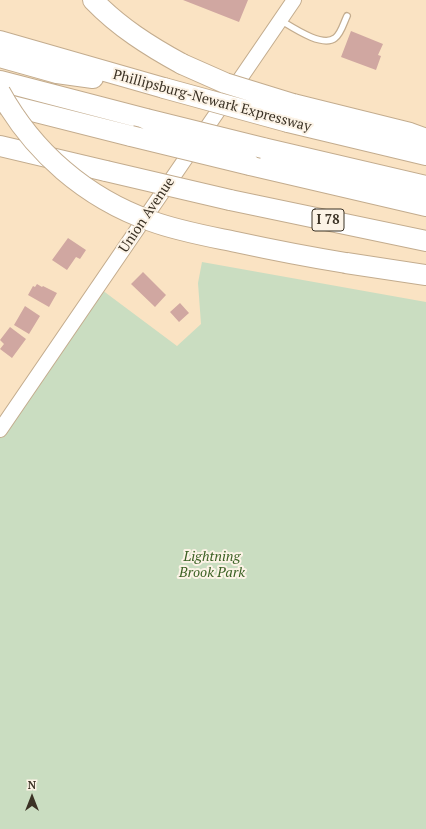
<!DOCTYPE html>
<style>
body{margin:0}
#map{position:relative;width:426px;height:829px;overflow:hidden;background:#fae3c3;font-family:"PT Serif",serif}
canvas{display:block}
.north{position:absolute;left:12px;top:777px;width:40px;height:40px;-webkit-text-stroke:3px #fcf3e6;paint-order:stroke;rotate:0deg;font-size:11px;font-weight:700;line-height:16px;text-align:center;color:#3b3225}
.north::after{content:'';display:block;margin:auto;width:14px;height:18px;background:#3b3225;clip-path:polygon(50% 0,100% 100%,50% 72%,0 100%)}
</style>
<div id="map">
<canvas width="426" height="829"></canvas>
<div class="north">N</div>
</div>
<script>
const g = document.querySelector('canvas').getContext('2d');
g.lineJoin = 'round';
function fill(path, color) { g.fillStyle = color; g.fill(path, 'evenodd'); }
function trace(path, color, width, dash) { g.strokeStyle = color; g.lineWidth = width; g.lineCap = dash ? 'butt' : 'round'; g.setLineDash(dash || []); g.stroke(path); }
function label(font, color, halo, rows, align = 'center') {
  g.font = font + ' "PT Serif",serif'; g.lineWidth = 4; g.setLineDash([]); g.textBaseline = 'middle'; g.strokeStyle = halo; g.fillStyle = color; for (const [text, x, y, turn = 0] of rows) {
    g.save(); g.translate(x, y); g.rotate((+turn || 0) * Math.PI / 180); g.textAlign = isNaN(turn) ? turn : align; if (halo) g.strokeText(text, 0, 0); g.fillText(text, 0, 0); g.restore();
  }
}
fill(new Path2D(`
 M202 262 426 302V829H0V431L98 287 177 346 201 324 198 283Z`), '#caddc1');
fill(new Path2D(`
 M183 0H248L239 22Z
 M351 31 383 44 378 55 381 56 376 70 341 57Z
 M68 238 86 250 80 259 76 257 67 270 52 260Z
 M143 272 166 295 155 307 131 284Z
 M37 284 42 287 43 286 57 293 49 307 28 295 33 286 35 287Z
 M180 303 189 313 179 322 170 312Z
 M25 306 40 316 29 334 14 325Z
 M10 327 26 339 12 358 0 349 4 344 0 340Z`), '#d0a7a1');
const service = new Path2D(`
 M280 20C292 27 322 48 335 38 341 34 344 22 347 16`);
const tertiary = new Path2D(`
 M0 430 294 0`);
const motorway = new Path2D(`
 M93 0C119 27 149 46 182 64
 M0 41 164 88
 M0 57 57 73 93 78
 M0 81 146 119
 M0 103 131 136
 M293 104 410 133 426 139
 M288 122 426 155
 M0 146 106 171
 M263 148 426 186
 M250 165 426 206
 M230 200 426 241
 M346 263 426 275`);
trace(service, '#c3ac8e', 8);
trace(tertiary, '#c3ac8e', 16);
trace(motorway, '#c3ac8e', 22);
trace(service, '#fff', 5.5);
trace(tertiary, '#fff', 14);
trace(motorway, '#fff', 20);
const motorwayBridge = new Path2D(`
 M182 64 225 83 293 104
 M164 88 288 122
 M0 92C33 152 86 198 151 221 178 231 207 236 236 242 273 250 309 257 346 263
 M146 119 263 148
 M131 136 250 165
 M106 171 230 200`);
trace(motorwayBridge, '#c3ac8e', 22, []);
trace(motorwayBridge, '#fff', 20);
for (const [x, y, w] of [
 [328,220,32]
]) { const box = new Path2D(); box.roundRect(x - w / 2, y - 11, w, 22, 3); g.fillStyle = '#fcf3e6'; g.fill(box); trace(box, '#3b3225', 1); }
label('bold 13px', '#3b3225', null, [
 ["I 78",328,220]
]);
label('14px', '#3b3225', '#fcf3e6', [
 ["Phillipsburg-Newark Expressway",212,101,15],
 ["Union Avenue",147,215,-56]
]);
label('italic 14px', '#3a6023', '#fcf3e6', [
 ["Lightning",212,557],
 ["Brook Park",212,573]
]);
</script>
